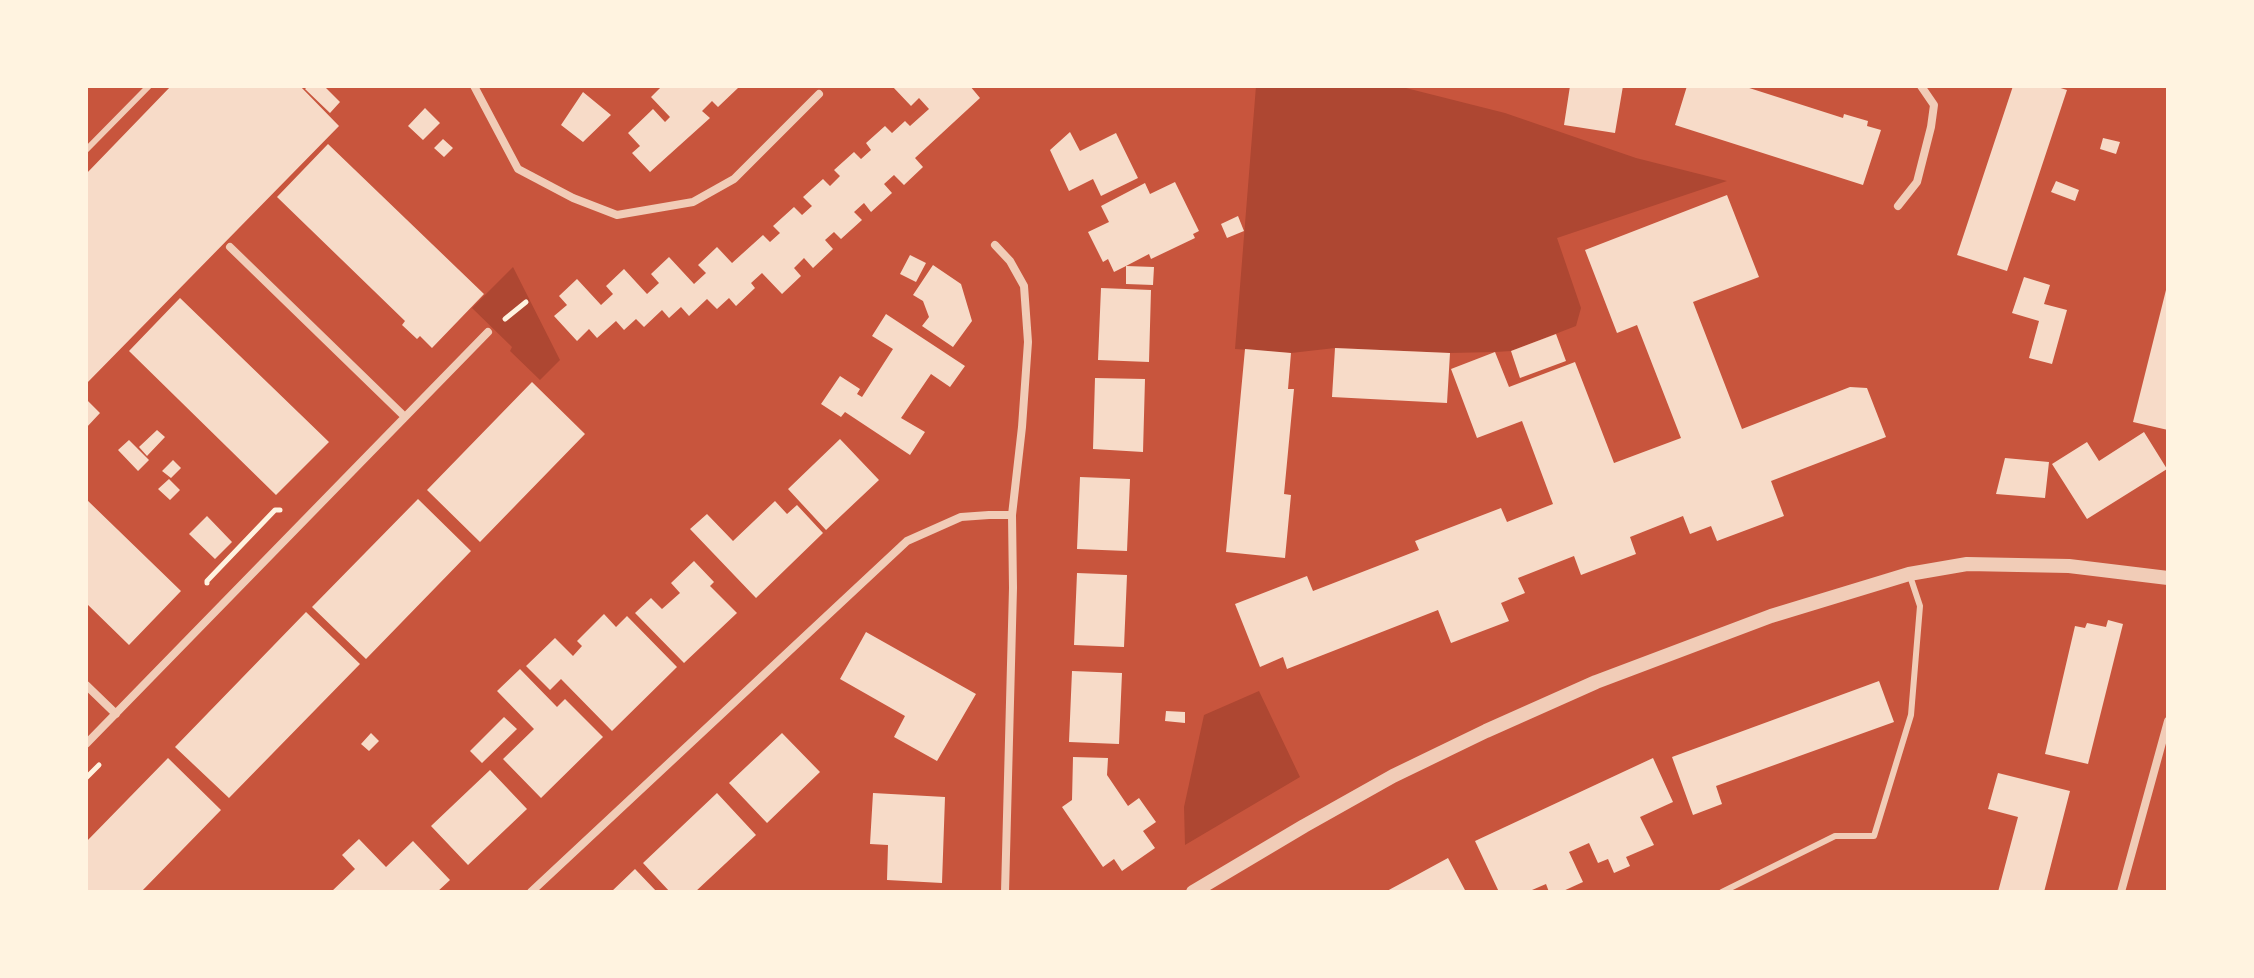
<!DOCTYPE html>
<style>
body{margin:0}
#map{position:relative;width:2254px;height:978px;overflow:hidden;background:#c8553d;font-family:"PT Sans Narrow",sans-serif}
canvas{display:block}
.frame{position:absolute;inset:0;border:88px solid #fff3e0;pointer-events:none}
</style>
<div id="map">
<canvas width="2254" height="978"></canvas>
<div class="frame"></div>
</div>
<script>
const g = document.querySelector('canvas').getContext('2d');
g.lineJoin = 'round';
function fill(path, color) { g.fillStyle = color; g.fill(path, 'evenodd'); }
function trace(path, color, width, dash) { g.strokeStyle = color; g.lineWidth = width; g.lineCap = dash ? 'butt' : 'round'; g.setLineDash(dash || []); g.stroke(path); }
fill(new Path2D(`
 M1256 86H1398L1505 113 1636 158 1727 181 1557 238 1581 308 1576 326 1511 351 1495 352 1450 353 1335 348 1291 353 1235 349Z
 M513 267 560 360 540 380 510 351 512 347 472 308Z
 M1259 691 1300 777 1185 845 1184 807 1204 715Z`), '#ae4732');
fill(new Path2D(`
 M171 86H300L339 126 86 384V174Z
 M308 86H324L340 102 330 113 305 89Z
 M662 86H736L738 88 718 107 712 101 702 111 710 118 650 172 632 153 640 146 628 133 653 109 665 122 670 117 651 97Z
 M894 86H970L980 98 915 158 923 167 904 185 894 175 884 184 892 193 871 212 864 203 854 212 862 220 841 239 834 232 825 240 833 249 813 268 804 258 794 268 801 276 782 294 762 273 751 283 755 288 736 306 729 298 717 309 707 299 689 316 681 307 669 318 662 310 644 327 636 319 624 330 616 321 597 338 589 329 577 341 554 316 567 305 559 296 577 279 601 305 613 294 606 286 624 269 647 294 659 283 651 274 669 257 694 284 706 273 698 265 717 247 732 263 763 235 770 242 780 233 773 226 794 207 802 215 812 206 803 197 823 179 830 186 840 176 834 170 854 152 861 159 871 150 866 143 885 126 892 133 905 121 910 126 929 109 919 98 911 106 893 87Z
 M1570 86H1623L1615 133 1564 125Z
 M1687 86H1743L1843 118 1844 114 1868 121 1867 126 1881 130 1863 185 1675 125Z
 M2013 86H2054L2067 90 2007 271 1957 255Z
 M583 92 611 115 583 142 561 125Z
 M425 108 440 123 423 140 408 126Z
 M1070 132 1080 151 1116 133 1138 178 1101 196 1093 179 1069 191 1050 150Z
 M2103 138 2120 142 2116 154 2100 149Z
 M443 139 453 148 444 157 434 148Z
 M328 144 484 294 432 348 420 336 417 339 402 325 405 321 277 197Z
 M2056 181 2079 190 2075 201 2051 192Z
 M1175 182 1199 231 1193 234 1195 238 1151 259 1149 254 1126 266 1154 267 1153 285 1126 284V266L1114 272 1108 259 1103 262 1088 232 1109 222 1101 206 1145 183 1150 194Z
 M1727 195 1759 277 1693 302 1742 429 1850 387 1867 388 1886 437 1771 481 1784 516 1717 541 1711 526 1690 534 1683 516 1630 537 1636 554 1581 575 1574 556 1518 578 1525 593 1501 603 1509 621 1451 643 1438 610 1287 669 1283 657 1260 667 1235 604 1307 576 1313 591 1419 550 1415 541 1501 508 1507 522 1553 504 1522 421 1477 438 1451 369 1495 352 1509 387 1575 362 1614 463 1681 438 1637 325 1617 333 1585 250Z
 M1238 216 1244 231 1227 238 1221 224Z
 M910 255 926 263 916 282 900 274Z
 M933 265 961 284 972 321 953 347 922 326 929 317 923 301 913 295Z
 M2024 277 2050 285 2044 304 2067 310 2052 364 2029 358 2039 321 2012 313Z
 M2167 286H2168V430L2133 422Z
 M1101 288 1151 290 1149 362 1098 360Z
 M180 298 329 442 276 495 129 351Z
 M886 314 965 366 950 387 931 374 901 418 925 432 910 455 845 412 841 417 821 404 840 376 860 389 857 394 862 397 893 349 872 336Z
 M1556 334 1566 361 1520 378 1511 351Z
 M1335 348 1450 353 1447 403 1332 397Z
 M1245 349 1291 353 1288 389H1294L1284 494 1291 495 1285 558 1226 552Z
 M1095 378 1145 379 1143 452 1093 449Z
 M532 382 585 434 480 542 427 490Z
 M86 399 100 413 86 428Z
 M157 430 165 437 147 456 139 447Z
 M2144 432 2167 469 2087 519 2052 464 2087 442 2099 461Z
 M840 439 879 480 826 530 788 489Z
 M129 440 149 460 138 471 118 450Z
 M2005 458 2049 462 2045 498 1996 494Z
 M173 460 181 468 171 478 162 471Z
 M1080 477 1130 479 1127 551 1077 549Z
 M169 479 180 490 170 500 158 489Z
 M86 499 181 591 129 645 86 603Z
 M418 499 471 551 366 659 312 607Z
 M775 501 787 514 797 505 823 533 756 598 690 529 707 514 733 541Z
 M207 516 232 542 215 559 189 534Z
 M694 561 714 582 710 586 737 613 684 663 635 613 651 598 662 609 680 593 671 583Z
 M1077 573 1127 575 1124 647 1074 645Z
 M306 612 360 664 229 798 175 747Z
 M604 614 616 627 627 616 677 667 612 731 561 679 550 690 526 666 555 638 573 656 582 646 577 641Z
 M2108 620 2123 624 2088 764 2045 754 2075 626 2085 628 2087 623 2106 627Z
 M866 632 976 694 937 761 894 737 905 716 840 679Z
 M520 669 557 707 565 699 603 737 541 798 503 759 534 729 497 691Z
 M1072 671 1122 673 1119 744 1069 742Z
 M1879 681 1894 722 1716 786 1722 804 1693 815 1672 757Z
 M1166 711 1185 712V723L1165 721Z
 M504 717 517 729 482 763 470 751Z
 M371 733 379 741 369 751 361 744Z
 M782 733 820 772 767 823 729 783Z
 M1073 757 1108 758 1107 775 1128 806 1139 798 1156 822 1143 831 1155 848 1122 871 1114 859 1103 867 1062 807 1072 800Z
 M168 758 221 810 141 892H86V842Z
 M1653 758 1673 802 1640 817 1654 845 1626 857 1630 866 1614 873 1608 859 1598 863 1589 843 1569 852 1583 882 1561 892H1549L1546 884 1532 890 1533 892H1499L1475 841Z
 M490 770 527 809 468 865 431 826Z
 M1998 773 2070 791 2044 892H1998L2018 817 1988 809Z
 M717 793 756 835 695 892H670L643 863Z
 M873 793 945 797 942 883 887 880 888 845 870 844Z
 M359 839 386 867 413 841 450 880 437 892H331L355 869 342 855Z
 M1448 858 1466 892H1385L1413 877Z
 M635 869 657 892H611Z`), '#f7dbc8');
trace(new Path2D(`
 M505 319 526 302
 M207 583V581L275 510H280
 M86 778 99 765`), '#fff3e0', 5);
trace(new Path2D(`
 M86 150 149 86
 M1722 892 1835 836H1874L1911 715 1920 606 1910 576`), '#f1ccb7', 6);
trace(new Path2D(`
 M474 86 518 169 573 198 617 215 693 202 734 179 819 94
 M1898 206 1917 182 1931 127 1934 105 1921 86
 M995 245 1010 261 1024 286 1028 342 1022 427 1012 515 1013 588 1005 892
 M230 247 405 417
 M86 685 116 714
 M86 744 488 332
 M531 892 907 541 961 517 989 515H1012
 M2121 892 2168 721`), '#f1ccb7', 8);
trace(new Path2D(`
 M1193 892 1304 826 1393 776 1486 731 1596 682 1771 616 1909 574 1967 564 2069 566 2168 578`), '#f1ccb7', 14);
</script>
